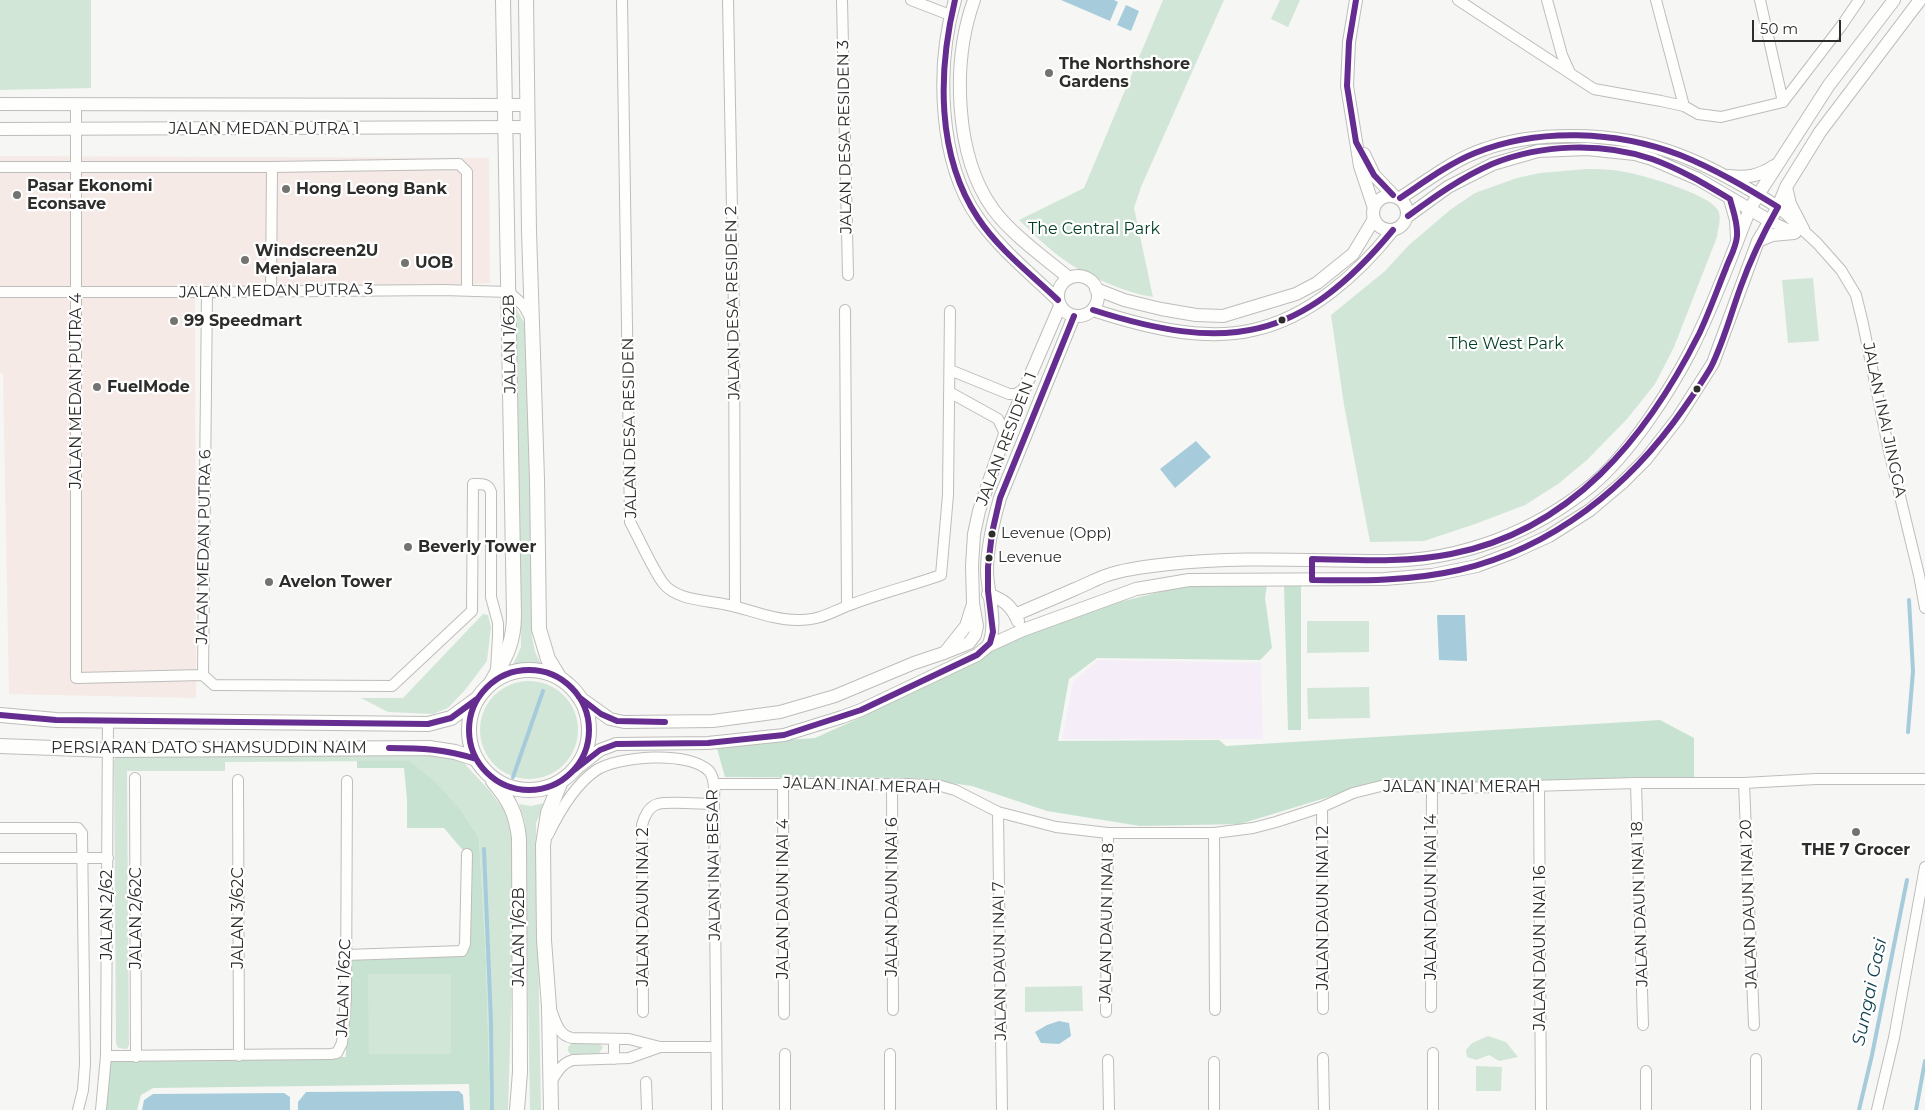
<!DOCTYPE html>
<style>
body{margin:0}
#map{position:relative;width:1925px;height:1110px;overflow:hidden;background:#f6f6f4;font-family:Montserrat,sans-serif}
canvas{display:block}
.scale{position:absolute;left:1752px;top:20px;width:89px;height:22px;box-sizing:border-box;border:2px solid #2d2d2b;border-top:0;padding-left:6px;font-size:15px;line-height:18px;white-space:nowrap;color:#2d2d2b;-webkit-text-stroke:4px #fff;paint-order:stroke}
</style>
<div id="map">
<canvas width="1925" height="1110"></canvas>
<div class="scale">50 m</div>
</div>
<script>
const g = document.querySelector('canvas').getContext('2d');
g.lineJoin = 'round';
function fill(path, color) { g.fillStyle = color; g.fill(path, 'evenodd'); }
function trace(path, color, width, dash) { g.strokeStyle = color; g.lineWidth = width; g.lineCap = dash ? 'butt' : 'round'; g.setLineDash(dash || []); g.stroke(path); }
function label(font, color, halo, rows, align = 'center') {
  g.font = font + ' Montserrat,sans-serif'; g.lineWidth = 4.5; g.setLineDash([]); g.textBaseline = 'middle'; g.strokeStyle = halo; g.fillStyle = color; for (const [text, x, y, turn = 0] of rows) {
    g.save(); g.translate(x, y); g.rotate((+turn || 0) * Math.PI / 180); g.textAlign = isNaN(turn) ? turn : align; if (halo) g.strokeText(text, 0, 0); g.fillText(text, 0, 0); g.restore();
  }
}
fill(new Path2D(`
 M0 156 489 158 490 283 195 300 196 698 9 694 3 373H0Z`), '#f5eae6');
fill(new Path2D(`
 M1098 660 1261 663 1263 739H1062L1073 682Z`), '#f5eef8');
fill(new Path2D(`
 M0 0H91V88L0 90Z
 M1163 0H1224L1141 187 1134 208 1153 297C1127 293 1083 275 1063 259 1047 248 1033 233 1019 220L1084 188Z
 M1280 0H1300L1288 27 1271 19Z
 M1586 169C1599 169 1612 169 1625 172 1643 175 1709 194 1718 210 1722 218 1718 228 1717 237L1674 347 1655 384 1627 419 1587 460 1558 484 1525 505 1478 523 1424 541 1370 542 1344 405 1331 315 1385 271 1409 245 1450 210 1475 193 1517 178 1540 173Z
 M1813 278 1819 341 1788 343 1782 280Z
 M516 309 526 325 528 349 532 637 535 652 541 664 513 665 521 647Z
 M483 614 488 615 491 627 487 661 465 690 448 708 433 714 388 712 361 698H403Z
 M1307 621H1369V652L1307 653Z
 M480 730a49 49 0 1 1 98 0a49 49 0 1 1-98 0Z
 M1369 687 1370 718 1308 719 1307 688Z
 M439 752 462 761 489 790 508 815 513 836 514 914 508 1110H490L486 960 479 838 462 811 410 761 225 762V771H127L129 1045 127 1049 118 1048 116 1043 114 761 116 755Z
 M545 803 536 823 541 1110H530L525 822 519 804 531 806Z
 M368 974H451V1054H368Z
 M1082 986 1083 1011 1025 1012V987Z
 M1488 1036 1506 1042 1518 1057 1499 1061 1489 1055 1476 1060 1467 1057 1466 1050 1472 1043Z
 M573 1042 598 1043 603 1047 598 1055 570 1054 568 1051V1047Z
 M1476 1066 1502 1067 1501 1091H1476Z`), '#d2e6d8');
fill(new Path2D(`
 M1301 584V730H1288L1284 586 1267 585 1265 598 1272 648 1260 660 1097 658 1069 679 1058 741 1219 740 1226 746 1660 720 1694 738V777L1441 784 1391 778 1240 824 1140 826 1047 811 972 786 915 778 725 777 716 745 815 738 866 715 1024 635 1120 602 1183 586Z
 M357 761H410L435 782 462 811 479 838 486 960 490 1110H470L469 1084 153 1088 141 1095 137 1110H103L109 1058 346 1057V955L467 953 466 854 444 828H407V800L404 768H357ZM368 974H451V1054H369Z`), '#c8e2d1');
fill(new Path2D(`
 M1061 0H1114L1118 2 1110 21Z
 M1126 5 1139 11 1131 31 1117 25Z
 M1196 441 1211 457 1175 488 1160 469Z
 M1437 615H1465L1467 661 1439 660Z
 M1059 1021 1069 1023 1071 1036 1059 1044 1041 1043 1035 1032 1047 1025Z
 M453 1091H459L463 1095 464 1110H298V1102L306 1092Z
 M284 1093 290 1097V1110H142L144 1100 153 1094Z`), '#a6ccdb');
trace(new Path2D(`
 M1908 732 1913 671 1909 600
 M513 777 543 691
 M484 849 491 1022 492 1110
 M1859 1110 1872 1055 1907 880
 M1916 1110 1925 1061`), '#a6ccdb', 4);
const minor = new Path2D(`
 M622 0 630 522C640 540 652 568 663 583 676 600 704 600 723 604 747 608 771 620 797 620 819 620 828 614 847 606 877 594 910 586 941 575L948 495 950 311
 M728 0 734 313 735 606
 M842 0 848 275
 M911 0 950 15
 M1458 0 1594 89 1661 101 1684 106 1698 114 1721 117 1783 102 1842 25 1859 0
 M1547 0 1562 55 1570 73
 M1656 0 1684 106
 M1760 0 1783 102
 M76 104V678L203 675
 M0 167H272L459 164 467 172V290
 M1778 207 1817 243 1841 270 1856 295 1863 324 1889 451 1919 575 1925 608
 M1770 221 1796 233
 M271 290 272 167
 M0 292H207L443 290 509 292 523 305 530 317
 M845 310 847 606
 M950 370 1009 394H1016L1025 388
 M951 393 998 419 1005 434
 M203 675 214 685 392 686 472 611 473 484C482 484 488 483 491 492V597L498 623V636L496 670
 M203 675 207 292
 M135 778 136 1057
 M238 780 239 1056
 M783 783 784 1014
 M1636 783 1643 1025
 M1744 783 1754 1025
 M714 784H909L941 786 955 790 998 812 1056 827 1108 833H1214L1253 828 1276 822 1322 807 1353 793 1385 785 1459 788 1636 783H1744L1816 779H1925
 M892 785 893 1010
 M1539 786 1541 1110
 M1322 807 1323 1009
 M998 812 1002 1110
 M0 828H78L82 833 85 1064 83 1090 78 1110
 M1214 833 1215 1010
 M548 835C559 812 574 786 595 771 617 756 689 750 709 771 716 779 714 794 714 804L717 1110
 M0 858H108
 M346 955 462 951 465 944 467 854
 M1431 1007 1432 787
 M551 1010C556 1022 558 1035 572 1038L629 1039 660 1047 629 1058 573 1060C562 1063 557 1072 551 1082
 M643 1012 642 825C644 817 649 806 658 804 668 801 702 804 714 804
 M1106 1012 1108 833
 M614 1039V1059
 M660 1047H716
 M1433 1053V1110
 M785 1054V1110
 M890 1054V1110
 M106 1056 331 1054 337 1053 342 1043 346 999 347 781
 M1323 1058 1324 1110
 M1108 1060 1109 1110
 M1214 1062V1110
 M1646 1071V1110
 M646 1082 647 1110
 M101 1110 106 1056 108 720
 M1756 1110V1059
 M1877 1110 1894 1038 1925 867`);
const tertiary = new Path2D(`
 M955 0C936 65 938 161 978 218 1000 249 1031 274 1058 300
 M974 0C952 61 954 155 993 209 1011 234 1045 258 1069 278
 M1356 0 1349 42 1347 86 1360 166 1374 208
 M0 104 527 105
 M0 129 527 127
 M1364 154 1374 175 1393 195
 M1729 176C1747 178 1759 176 1774 166
 M1786 187 1790 204 1803 229
 M1373 213a17 17 0 1 1 34 0a17 17 0 1 1-34 0Z
 M1400 198C1427 181 1454 159 1485 149 1513 139 1541 136 1570 136 1653 135 1710 164 1778 207
 M1730 199 1736 220 1737 238
 M1408 216 1448 187 1493 164 1538 151 1587 149 1635 154 1652 159 1698 179 1770 221
 M1758 241 1772 235 1794 233
 M1058 296a20 20 0 1 1 40 0a20 20 0 1 1-40 0Z
 M1096 289 1124 300 1161 309 1196 315 1223 316 1296 294 1317 283 1353 254 1374 219
 M1093 310C1142 326 1202 342 1253 330 1309 318 1359 273 1393 230
 M988 594C1004 600 1011 605 1018 621
 M1015 615C1035 606 1055 598 1075 589 1088 584 1101 576 1114 573 1132 568 1150 566 1169 564 1241 556 1314 561 1387 561 1462 560 1535 532 1592 485 1629 454 1669 393 1691 350 1714 305 1731 256 1750 209L1758 195 1829 85 1894 0
 M975 635 977 626 973 603 972 566 974 534 979 511 1005 434 1060 306
 M988 646C998 625 988 595 987 572 987 547 993 522 1000 498L1074 316
 M946 651 966 626 972 607
 M579 697 610 719 624 722 713 721 780 712 835 696 914 663 944 653 969 643 975 635
 M573 771 600 750 616 744 708 743 784 735 842 717 861 710 977 655 988 646 1023 630 1136 589 1189 580 1385 579 1432 575 1477 566 1514 552 1549 536 1590 510 1622 483 1646 459 1678 418 1713 363 1758 241 1778 207 1786 187 1820 132 1920 0`);
const secondary = new Path2D(`
 M526 0 529 231 537 479 539 629 548 659 559 677
 M469 730a60 60 0 1 1 120 0a60 60 0 1 1-120 0Z
 M491 683C505 658 514 644 514 615L503 0
 M0 715 56 720 428 724 451 718 477 699
 M0 746 108 750 429 748 455 752 476 759
 M493 781C509 800 516 812 519 838L520 1072 517 1110
 M551 1110 549 1007 544 940 543 845 548 813 561 781`);
trace(minor, '#bebdbc', 12);
trace(tertiary, '#bebdbc', 14);
trace(secondary, '#bebdbc', 16);
trace(minor, '#fefefd', 10);
trace(tertiary, '#fefefd', 12);
trace(secondary, '#fefefd', 14);
trace(new Path2D(`
 M955 0C938 71 936 155 978 218 999 250 1031 274 1058 300
 M1356 0 1349 42 1347 86 1356 142 1374 175 1393 195
 M1400 198C1424 182 1448 164 1475 153 1539 127 1617 131 1680 155 1715 169 1747 188 1778 207 1764 232 1751 258 1741 286 1731 313 1724 341 1711 367 1703 381 1693 395 1684 408 1629 487 1553 548 1459 570 1411 581 1361 581 1312 580V559C1358 560 1406 563 1451 554 1571 531 1647 437 1699 334 1709 313 1717 290 1726 268 1730 257 1736 248 1737 236 1738 223 1733 211 1730 199 1705 184 1680 169 1652 159 1602 142 1541 144 1492 164 1462 177 1434 197 1408 216
 M1093 310C1228 353 1300 342 1393 230
 M469 730a60 60 0 1 1 120 0a60 60 0 1 1-120 0Z
 M579 697 601 714 617 721 665 722
 M0 715 56 720 428 724 451 718 477 699
 M389 748C421 748 445 749 476 759
 M573 771 600 750 616 744 708 743 784 735 861 710 977 655 990 643 993 632 988 591V567L992 533 1000 498 1074 316`), '#662d91', 6);
for (const [x, y, r, color] of [
 [1049,73,5,"#737371"],
 [286,189,5,"#737371"],
 [17,195,5,"#737371"],
 [245,260,5,"#737371"],
 [405,263,5,"#737371"],
 [1282,320,4.5,"#2d2d2b"],
 [174,321,5,"#737371"],
 [97,387,5,"#737371"],
 [1697,389,4.5,"#2d2d2b"],
 [992,534,4.5,"#2d2d2b"],
 [408,547,5,"#737371"],
 [989,558,4.5,"#2d2d2b"],
 [269,582,5,"#737371"],
 [1856,832,5,"#737371"]
]) { const dot = new Path2D(); dot.arc(x, y, r, 0, 2 * Math.PI); g.fillStyle = color; g.fill(dot); trace(dot, '#fff', 2); }
label('15px', '#2d2d2b', '#fff', [
 ["Levenue (Opp)",1001,534],
 ["Levenue",998,558]
], 'left');
label('bold 16px', '#2d2d2b', '#fff', [
 ["The Northshore",1059,64],
 ["Gardens",1059,82],
 ["Pasar Ekonomi",27,186],
 ["Econsave",27,204],
 ["Hong Leong Bank",296,189],
 ["Windscreen2U",255,251],
 ["Menjalara",255,269],
 ["UOB",415,263],
 ["99 Speedmart",184,321],
 ["FuelMode",107,387],
 ["Beverly Tower",418,547],
 ["Avelon Tower",279,582],
 ["THE 7 Grocer",1856,850,"center"]
], 'left');
label('16px', '#2d2d2b', '#fff', [
 ["JALAN MEDAN PUTRA 1",264,129],
 ["JALAN DESA RESIDEN 3",845,137,-91],
 ["JALAN MEDAN PUTRA 3",276,291,-1],
 ["JALAN DESA RESIDEN 2",733,303,-91],
 ["JALAN 1/62B",510,344,-91],
 ["JALAN MEDAN PUTRA 4",76,391,-90],
 ["JALAN INAI JINGGA",1884,420,78],
 ["JALAN DESA RESIDEN",630,428,-91],
 ["JALAN RESIDEN 1",1007,439,-69],
 ["JALAN MEDAN PUTRA 6",204,547,-89],
 ["PERSIARAN DATO SHAMSUDDIN NAIM",209,748],
 ["JALAN INAI MERAH",862,786,2],
 ["JALAN INAI MERAH",1462,787],
 ["JALAN INAI BESAR",714,865,-91],
 ["JALAN DAUN INAI 6",892,897,-90],
 ["JALAN DAUN INAI 14",1431,897,-90],
 ["JALAN DAUN INAI 4",783,899,-90],
 ["JALAN DAUN INAI 18",1640,904,-92],
 ["JALAN DAUN INAI 20",1749,904,-92],
 ["JALAN DAUN INAI 2",643,907,-90],
 ["JALAN DAUN INAI 12",1323,908,-90],
 ["JALAN 2/62",107,915,-90],
 ["JALAN 2/62C",136,918,-90],
 ["JALAN 3/62C",238,918,-90],
 ["JALAN DAUN INAI 8",1107,923,-89],
 ["JALAN 1/62B",519,937,-90],
 ["JALAN DAUN INAI 16",1540,948,-90],
 ["JALAN DAUN INAI 7",1000,961,-91],
 ["JALAN 1/62C",344,988,-88]
]);
label('16px', '#003e23', '#fff', [
 ["The Central Park",1094,229],
 ["The West Park",1506,344]
]);
label('italic 18px', '#0f3f4f', '#fff', [
 ["Sungai Gasi",1870,992,-78]
]);
</script>
